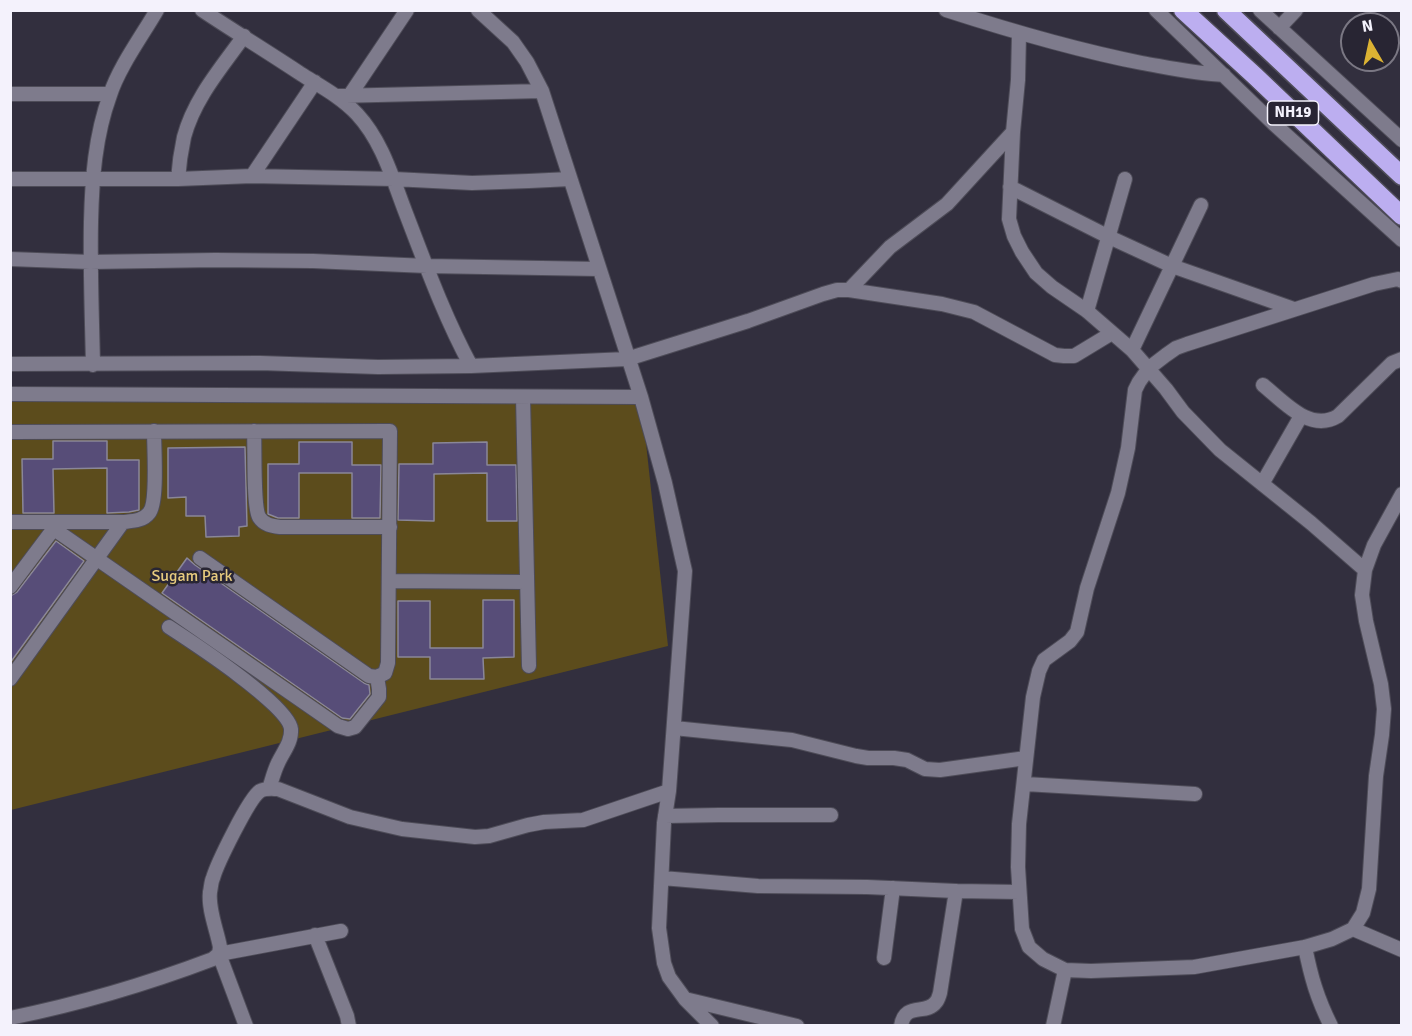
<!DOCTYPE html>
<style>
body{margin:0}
#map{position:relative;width:1412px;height:1036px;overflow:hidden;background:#322f3e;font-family:Signika,sans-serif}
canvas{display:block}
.frame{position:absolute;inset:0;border:12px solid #f4f2fc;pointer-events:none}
.north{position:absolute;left:1340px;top:12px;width:60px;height:60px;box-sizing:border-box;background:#282533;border:2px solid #7a7783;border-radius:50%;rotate:351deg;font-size:16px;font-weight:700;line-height:24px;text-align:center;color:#f4f2fc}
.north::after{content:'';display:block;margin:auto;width:21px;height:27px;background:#dbb233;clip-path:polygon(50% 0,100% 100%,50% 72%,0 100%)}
</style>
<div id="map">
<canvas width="1412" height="1036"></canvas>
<div class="frame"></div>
<div class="north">N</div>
</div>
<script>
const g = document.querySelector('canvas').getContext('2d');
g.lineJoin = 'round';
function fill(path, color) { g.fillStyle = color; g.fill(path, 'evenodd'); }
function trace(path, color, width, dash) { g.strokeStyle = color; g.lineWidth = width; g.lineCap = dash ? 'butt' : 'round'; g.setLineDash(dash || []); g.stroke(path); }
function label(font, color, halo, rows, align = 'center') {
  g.font = font + ' Signika,sans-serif'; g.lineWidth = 5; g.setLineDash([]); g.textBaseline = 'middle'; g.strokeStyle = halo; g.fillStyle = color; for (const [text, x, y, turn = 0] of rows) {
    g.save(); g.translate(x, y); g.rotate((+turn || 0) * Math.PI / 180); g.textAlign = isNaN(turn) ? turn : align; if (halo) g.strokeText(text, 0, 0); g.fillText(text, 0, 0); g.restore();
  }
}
fill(new Path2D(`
 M10 394 641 397 668 646 11 810Z`), '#5c4c1c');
const building = new Path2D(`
 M53 441H107V460H139V510L129 512 107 513V468L53 469 54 513H23L22 459H53Z
 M299 442H352V465H381L380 518H352V473H299V518H278L268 514V464H299Z
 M487 442V465H516L517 521H487V473L434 474V521L398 520 399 464H433V443Z
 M245 447 247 526 239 527V536L206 537 205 516H186V497L168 498V448Z
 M56 541 84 561 10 663V596L17 592Z
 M187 558 195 565 364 683 369 685 370 694 350 719 342 718 162 593Z
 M483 600H514V657L483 658 484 679H430V657H398V601H430V648H483Z`);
fill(building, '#574d78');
trace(building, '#8a8798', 1.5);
const minor = new Path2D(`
 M202 10C235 32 268 52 301 74 320 86 341 97 357 114 382 141 392 177 405 211 425 263 444 316 471 366
 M478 10 513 42 527 62 542 91 641 397 665 483 685 571 669 791 664 823 659 928 664 963 669 977 685 999 712 1026
 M946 10C1011 31 1076 50 1142 63 1170 68 1197 74 1224 75
 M1156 10 1273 123 1402 240
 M1260 10 1402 140
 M1279 28 1296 10
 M1019 34 1018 80 1013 132 1009 219 1014 236 1022 252 1036 273 1052 287 1087 311 1132 350 1166 389 1183 412 1220 450 1311 523 1365 570
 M10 94H110
 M350 95 407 10
 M336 96 542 91
 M252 176 315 82
 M10 179H178L252 176 394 179 472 183 529 181 570 179
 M178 179C179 165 181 151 184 137 194 99 221 68 244 36
 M1010 187 1109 237 1172 266 1294 309
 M10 259 90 262 215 260 313 261 427 266 599 269
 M849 290 890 247 947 204 1013 132
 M1087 311 1125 179
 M1132 350 1201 205
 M10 364 260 363 378 367 471 366 627 359 748 321 823 294 837 290H849L942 304 974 312 1055 355 1064 356H1074L1112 333
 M93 365C92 317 90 270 91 222 92 179 95 136 110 95 119 67 142 36 157 10
 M1263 385C1284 402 1310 433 1338 416L1392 363 1402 359
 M10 394 641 397
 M523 397 529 666
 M254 431C255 448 253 506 259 517 264 525 272 526 280 527H390
 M10 432 390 431 388 663 385 673 377 677 369 676 200 558
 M1262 484 1301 416
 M10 522H123C132 521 143 521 149 513 158 503 154 447 154 431
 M54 529 338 726 348 729 355 727 379 697V689L377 677
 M389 581 527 582
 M10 587 58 523
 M169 627C192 642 289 705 291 729 292 742 283 752 278 763 274 771 272 780 269 789
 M10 679 123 522
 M674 728 792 740 856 756 868 758H894L907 760 925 769 940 770 1026 758
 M1025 784 1195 794
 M665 816 719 815H831
 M662 878 758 886 867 887 956 891 1019 892
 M1353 929 1402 950
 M315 935 347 1016 349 1026
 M1305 947C1311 977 1317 998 1331 1026
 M884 958 893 888
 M1065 970 1043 959 1029 947 1022 929 1018 867 1019 824 1033 697 1039 671 1044 660 1070 641 1077 632 1087 588 1118 493 1128 448 1135 390 1139 382 1149 368 1166 355 1176 348 1187 344 1374 284 1398 279 1402 281
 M685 999 797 1026
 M10 1018C79 1004 147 984 213 959L219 954 220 947C217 930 208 910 210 892 211 888 211 882 213 878 217 864 249 798 260 791 265 788 272 789 278 789L350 817 402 829 475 837 489 836 528 825 544 822 583 820 669 791
 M246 1026 219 954 341 931
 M901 1026C905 1001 926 1016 936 1002 938 1000 939 996 940 993L956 891
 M1053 1026 1065 970 1091 971 1194 967 1305 947 1332 939 1353 929 1363 913 1369 889 1376 776 1382 735 1384 709 1381 684 1366 621 1362 595 1365 570 1374 545 1402 494`);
const highway = new Path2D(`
 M1183 10 1255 76 1402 216
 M1226 10 1402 176`);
trace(minor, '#4e4c58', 16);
trace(highway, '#4e4c58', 21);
trace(minor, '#7e7b8c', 14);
trace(highway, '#bcaef0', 18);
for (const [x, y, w] of [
 [1293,113,51]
]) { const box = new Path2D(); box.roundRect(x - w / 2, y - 12, w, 24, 4.5); g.fillStyle = '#282533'; g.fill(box); trace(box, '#f4f2fc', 1.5); }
label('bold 15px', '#f4f2fc', null, [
 ["NH19",1293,113]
]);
label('16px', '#e7cb7f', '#282533', [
 ["Sugam Park",192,577]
]);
</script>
